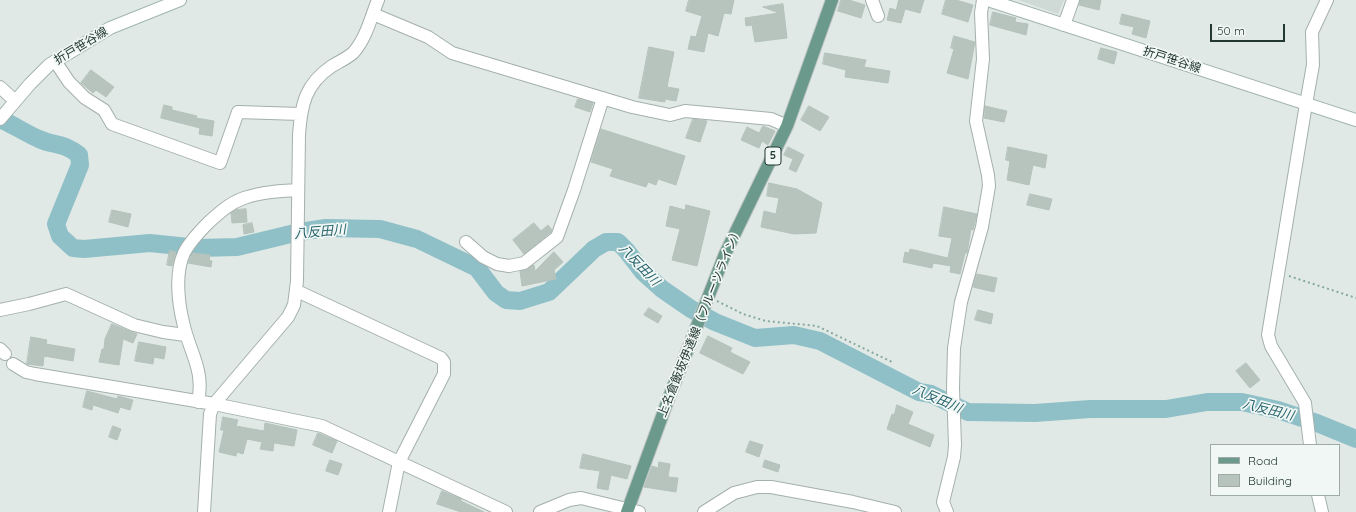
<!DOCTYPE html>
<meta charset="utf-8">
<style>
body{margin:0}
#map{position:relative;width:1356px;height:512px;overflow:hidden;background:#e1e9e6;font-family:Quicksand,sans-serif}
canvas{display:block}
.legend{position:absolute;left:1210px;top:444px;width:130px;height:52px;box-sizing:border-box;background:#f1f7f4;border:1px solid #9faba6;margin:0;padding:5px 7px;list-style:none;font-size:12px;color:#233832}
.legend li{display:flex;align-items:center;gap:8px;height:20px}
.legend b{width:20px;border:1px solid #9faba6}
.scale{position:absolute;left:1210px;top:24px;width:75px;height:18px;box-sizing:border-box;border:2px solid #233832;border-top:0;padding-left:5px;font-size:12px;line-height:14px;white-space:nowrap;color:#233832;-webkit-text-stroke:3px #f1f7f4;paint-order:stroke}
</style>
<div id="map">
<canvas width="1356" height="512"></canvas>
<ul class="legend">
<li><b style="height:5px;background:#6b9a8d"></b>Road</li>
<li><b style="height:11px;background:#b7c4be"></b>Building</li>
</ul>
<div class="scale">50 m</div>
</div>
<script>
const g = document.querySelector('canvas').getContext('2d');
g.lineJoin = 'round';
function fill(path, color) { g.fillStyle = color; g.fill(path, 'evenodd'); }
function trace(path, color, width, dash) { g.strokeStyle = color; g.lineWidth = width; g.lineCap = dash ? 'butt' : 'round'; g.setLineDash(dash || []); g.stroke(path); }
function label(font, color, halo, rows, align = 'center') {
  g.font = font + ' Quicksand,"Noto Sans JP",sans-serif'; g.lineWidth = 3.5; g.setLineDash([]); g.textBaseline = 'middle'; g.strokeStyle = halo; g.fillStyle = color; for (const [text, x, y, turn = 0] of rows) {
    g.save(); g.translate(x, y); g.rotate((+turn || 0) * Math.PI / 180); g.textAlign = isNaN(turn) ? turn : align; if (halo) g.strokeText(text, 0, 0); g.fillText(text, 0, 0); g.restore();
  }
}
fill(new Path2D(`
 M1018 0H1064L1058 14Z`), '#cfd9d5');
trace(new Path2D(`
 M0 119C14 125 25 133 39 139 54 146 63 142 79 155L80 165 56 224 60 236 73 248 84 249 150 243 198 248 237 247 299 232 326 228 380 229 417 239 477 268 496 293 506 300 520 301 549 292 594 249 606 242H618L626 250 643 272 662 289 691 309 715 322 755 338 794 335 820 341 919 392 931 394 968 412 1035 413 1090 409H1166L1207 402H1242L1278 410 1317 423 1356 439`), '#8fc0c8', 18);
const building = new Path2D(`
 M689 0H734L731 14 724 13 718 36 708 33 704 52 688 49 691 36 696 37 702 16 686 11Z
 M841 0H849L865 5 861 18 838 11Z
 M899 0H924L920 13 905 9 901 23 887 20 890 8 896 10Z
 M946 0H956L973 5 968 22 942 14Z
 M1080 0H1101L1099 10 1079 5Z
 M783 4 787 38 755 42 752 25 746 26 745 18 779 13 763 7Z
 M993 12 1016 18 1015 22 1028 24 1026 35 990 25Z
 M1122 14 1150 21 1146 38 1132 34 1134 27 1120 24Z
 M954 36 975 42 968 79 947 73 954 49 951 48Z
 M649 47 674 52 667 87 679 89 676 101 665 99V102L639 98Z
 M1101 48 1117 52 1114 64 1098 59Z
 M825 53 866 60 864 67 890 71 888 83 845 77 846 70 823 64Z
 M91 70 114 87 106 97 96 90 93 93 81 83Z
 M578 99 593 103 590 112 575 107Z
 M164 105 172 107V110L197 116 196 118 214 121 212 136 199 134 200 128 161 118Z
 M809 106 829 117 820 131 801 120Z
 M985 106 1007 111 1004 122 984 118Z
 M693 119 707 121 700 142 686 138Z
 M763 126 775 131 768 145 762 141 759 148 741 140 747 127 759 133Z
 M601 129 685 156 676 185 658 179 656 185 648 182 646 187 610 176 613 169 591 162Z
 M788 147 804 155 796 172 789 169 793 159 784 155Z
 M1008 147 1047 155 1045 168 1033 165 1029 185 1007 180 1010 161 1006 160Z
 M769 183 797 189 822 203 816 233 794 234 761 227 764 211 776 214 779 198 767 196Z
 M1030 194 1052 199 1049 210 1027 205Z
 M686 205 710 211 697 266 672 260 680 229 666 226 670 206 685 210Z
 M944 207 977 214 973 230 971 229 967 253H965L960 274 950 272 951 266 933 263 932 268 903 262 905 252 909 253 910 249 948 258 952 238 939 236Z
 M246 209 247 222 232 223 231 213 236 210Z
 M112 210 131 214 128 227 109 222Z
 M252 223 254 232 244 234 243 225Z
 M534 223 541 231 548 225 552 230 551 232 524 254 513 240Z
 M170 250 176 252 172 266 167 265Z
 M554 252 563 262 554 270 556 279 522 286 520 271 534 265 535 271Z
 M193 253 210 255 209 260 212 261 211 267 188 263Z
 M977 274 997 278 994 292 973 287Z
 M649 308 662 316 658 323 644 315Z
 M978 310 993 314 991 324 975 320Z
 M112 324 137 334 133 343 123 339 119 365 99 362 102 349H104L105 339Z
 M708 336 732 348 730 352 750 362 743 374 700 353Z
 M31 337 47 340 46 344 75 349 73 361 44 356 43 366 27 364Z
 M139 342 166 347 164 359 154 357 153 364 135 361Z
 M1246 363 1260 380 1250 388 1236 371Z
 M87 391 117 399 118 396 133 400 130 410 120 407 118 413 93 405 92 410 83 407Z
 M897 405 913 412 908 424 934 435 930 447 887 429 892 414 894 415Z
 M223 417 238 420 236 426 264 431 265 423 297 430 294 446 274 443 273 451 260 449 262 442 247 439 243 454 237 452 236 456 219 452 224 430H221Z
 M113 426 121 429 117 440 109 437Z
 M318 433 337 441 332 453 313 445Z
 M750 441 763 445 759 457 746 452Z
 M583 454 631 466 627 479 611 475 608 490 597 488 600 471 580 468Z
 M330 460 342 464 338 475 326 471Z
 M765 460 780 465 778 472 763 467Z
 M659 462 670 464 668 477 678 478 676 492 644 487 652 466 658 468Z
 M442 491 461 499V501L484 512H461L437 504Z`);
fill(building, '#b7c4be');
trace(building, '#b4c2bc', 1);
const street = new Path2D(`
 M872 0 878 16
 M373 14 428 37 452 53 632 107 670 115 685 111 771 119 787 126
 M1064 25 1073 0
 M55 61 69 82 85 98 104 110 112 124 220 163 238 112 300 114
 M0 87 15 101
 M466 242 483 257 497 264 509 266 524 263 557 237 574 190 603 98
 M297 291 441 358 444 362V374L399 462 389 512
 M0 310 29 304 66 294 134 325 163 332 185 335
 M0 349 5 354
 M13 364 26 372 35 374 214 404 322 426 506 512
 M198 402C205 369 189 352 183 322 178 302 175 272 184 253 190 241 200 231 209 222 220 212 230 203 244 198 262 192 280 191 298 190
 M1310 445 1305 403 1271 346 1268 335 1306 104 1313 65 1312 32 1327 0
 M1318 495 1322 512
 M204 512 210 414 214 404 288 317 294 305 297 281 299 135C301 105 305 84 332 66 339 62 347 58 353 53 366 39 371 17 378 0
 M540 512 569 500 581 498 639 512
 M704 512 734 493 757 487H771L853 502 895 512
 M947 512 943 502 954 457 955 445 953 388 954 348 961 302 982 227 989 186 988 175 976 121 983 59 981 13 983 0`);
const secondary = new Path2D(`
 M988 0 1356 120
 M0 119 30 84 49 65 110 28 180 0`);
const primary = new Path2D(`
 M627 512 668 400 725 254 787 126 832 0`);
trace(street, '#a4b0ac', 14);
trace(secondary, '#a1b4ad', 14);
trace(primary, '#bdc3c2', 14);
trace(new Path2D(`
 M1289 276 1356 298
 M717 301 743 314 766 321 817 326 892 362`), '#85a99e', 2, [2, 3]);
trace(street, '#fff', 12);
trace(secondary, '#fff', 12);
trace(primary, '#6b9a8d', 12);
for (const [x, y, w] of [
 [773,156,16]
]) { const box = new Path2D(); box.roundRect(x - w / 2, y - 9, w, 18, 3); g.fillStyle = '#f1f7f4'; g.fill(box); trace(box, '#233832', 1); }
label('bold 11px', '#233832', null, [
 ["5",773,156]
]);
label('12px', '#233832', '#f1f7f4', [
 ["折戸笹谷線",81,46,-31],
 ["折戸笹谷線",1172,60,18],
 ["上名倉飯坂伊達線（フルーツライン）",700,322,-68]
]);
label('italic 13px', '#25616c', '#f1f7f4', [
 ["八反田川",320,232,-5],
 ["八反田川",639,265,46],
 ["八反田川",937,399,23],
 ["八反田川",1268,410,14]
]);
</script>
